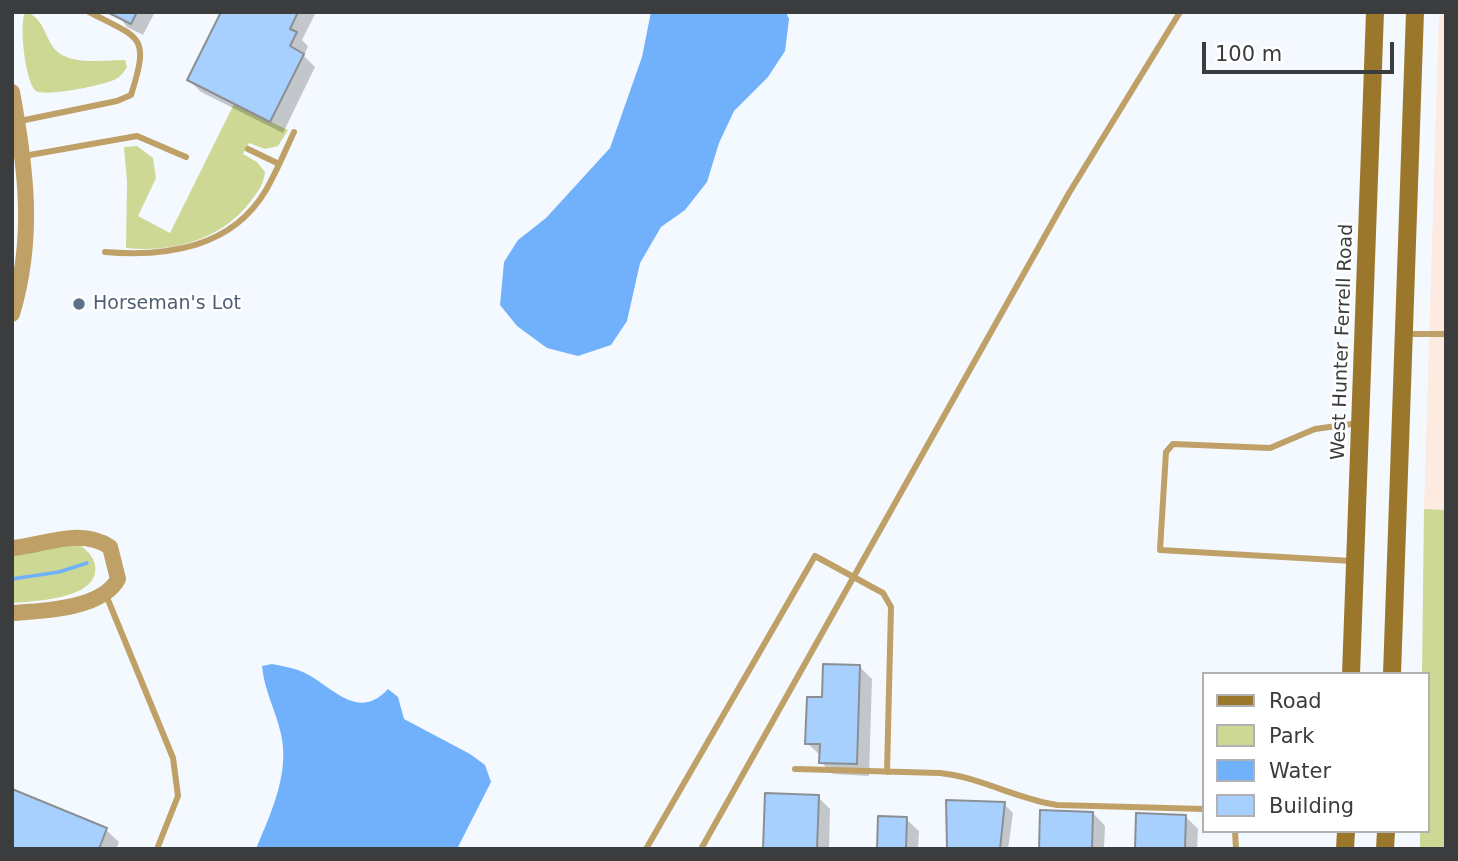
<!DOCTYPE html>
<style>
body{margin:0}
#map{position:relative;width:1458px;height:861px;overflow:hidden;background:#f4f9ff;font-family:"DejaVu Sans",sans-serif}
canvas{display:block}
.frame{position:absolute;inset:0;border:14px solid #3a3c3e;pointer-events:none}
.legend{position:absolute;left:1202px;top:672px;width:228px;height:161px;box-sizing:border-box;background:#fff;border:2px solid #b0b1b2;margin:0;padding:9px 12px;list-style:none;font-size:21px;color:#3a3c3e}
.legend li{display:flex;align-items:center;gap:14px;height:35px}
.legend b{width:35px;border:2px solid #b0b1b2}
.scale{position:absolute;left:1202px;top:42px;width:192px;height:32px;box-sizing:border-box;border:4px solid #3a3c3e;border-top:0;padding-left:9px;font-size:21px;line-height:24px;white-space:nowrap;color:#3a3c3e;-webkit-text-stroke:5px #fff;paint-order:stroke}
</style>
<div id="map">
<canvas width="1458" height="861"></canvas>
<div class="frame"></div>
<ul class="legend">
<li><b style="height:9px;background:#9a772b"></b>Road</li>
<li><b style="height:19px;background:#ccd894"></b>Park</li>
<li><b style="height:19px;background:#71b0fb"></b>Water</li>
<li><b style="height:19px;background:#a8d0fe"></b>Building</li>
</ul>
<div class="scale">100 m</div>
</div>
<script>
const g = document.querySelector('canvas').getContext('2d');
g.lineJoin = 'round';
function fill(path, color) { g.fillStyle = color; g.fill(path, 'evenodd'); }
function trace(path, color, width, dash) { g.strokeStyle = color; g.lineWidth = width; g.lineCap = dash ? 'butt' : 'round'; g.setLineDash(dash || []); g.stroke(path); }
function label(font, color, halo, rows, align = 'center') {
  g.font = font + ' "DejaVu Sans",sans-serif'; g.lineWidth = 5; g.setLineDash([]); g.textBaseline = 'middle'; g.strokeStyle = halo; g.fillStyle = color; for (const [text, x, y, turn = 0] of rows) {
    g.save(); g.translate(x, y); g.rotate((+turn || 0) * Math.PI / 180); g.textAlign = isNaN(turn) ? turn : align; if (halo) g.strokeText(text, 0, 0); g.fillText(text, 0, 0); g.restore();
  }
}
fill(new Path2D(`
 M1439 12H1446V510L1424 509Z`), '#fdeae1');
fill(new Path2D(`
 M25 12C46 17 44 42 59 53 75 65 107 60 125 60L127 67C124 72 121 76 116 79 105 85 46 97 36 91 25 83 19 24 25 12Z
 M234 104 288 130 278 146 265 149 249 143 243 154 257 162 265 172C264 184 257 193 250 202 221 240 172 253 126 248L127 182 124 147 137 146 153 158 156 178 138 216 170 233Z
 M1424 509 1446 510V849H1420V831H1428V674H1422Z
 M77 544C85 548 93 555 95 565 101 599 35 601 12 603V555Z`), '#ccd894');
fill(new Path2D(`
 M651 12H786L789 19 785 51 768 77 734 111 719 143 707 182 685 210 661 227 640 263 627 321 611 345 578 356 547 348 517 326 500 305 504 262 518 240 546 218 610 148 642 57Z
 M272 664C282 666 295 668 305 673 333 687 358 722 388 689L398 697 404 719 470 754 485 765 491 782 457 849H256C271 813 290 773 281 734 276 711 264 690 262 666Z`), '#71b0fb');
fill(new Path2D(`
 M116 12H155L143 35 127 27Z
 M223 12H316L302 40 308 46 304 56 315 67 283 133 201 92 189 80Z
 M860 667 872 679 869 776 833 774 821 762V756L807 743 824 699Z
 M12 790 106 830 119 842 116 849H12Z
 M818 797 830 809 829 849H765Z
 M1004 804 1013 813 1008 849H949Z
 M1093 813 1105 826 1104 849H1041Z
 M1185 816 1198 829 1197 849H1137Z
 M906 819 919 831 918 849H879Z`), '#0003');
trace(new Path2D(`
 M12 579 59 572 87 563`), '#71b0fb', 3.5);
const building = new Path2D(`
 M107 12H137L131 24Z
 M221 12H298L290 29 297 32 290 46 304 54 270 122 187 80Z
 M823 664 860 665 857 764 819 763 820 744H805L807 697H822Z
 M12 789 107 828 99 849H12Z
 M765 793 819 795 817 849H763Z
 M946 800 1005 802 1000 849H947Z
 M1040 810 1093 812 1092 849H1039Z
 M1136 813 1186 815 1185 849H1135Z
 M878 816 907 817 906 849H877Z`);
fill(building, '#a8d0fe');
trace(building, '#8a8f94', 2);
trace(new Path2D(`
 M20 121 117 101 131 95C150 35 141 39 89 12
 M248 149 279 164
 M24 156 137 136 186 157
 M105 252C167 257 232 248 266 190 277 171 285 151 294 132
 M1406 334H1446
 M1352 561 1160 550 1166 452 1173 444 1270 448 1315 429 1359 423
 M106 595 173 758 178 796 157 849
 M795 769 940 773C980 777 1016 799 1057 805L1204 809
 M1235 831 1236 849
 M646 849 815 556 883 593 891 607 887 772
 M701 849 1069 193 1180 12`), '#bfa066', 6);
trace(new Path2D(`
 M12 92C26 168 35 238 12 314
 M12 548C45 545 81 527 110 547L118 579C102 609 43 611 12 613`), '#bfa066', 16);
trace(new Path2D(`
 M1351 674 1375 12
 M1392 674 1415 12
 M1345 849 1346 831
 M1385 849 1386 831`), '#9a772b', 18);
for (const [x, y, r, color] of [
 [79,304,7,"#5c6f8a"]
]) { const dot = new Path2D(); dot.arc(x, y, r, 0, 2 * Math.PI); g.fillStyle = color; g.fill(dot); trace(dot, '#fff', 2.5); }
label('19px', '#4e5e75', '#fff', [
 ["Horseman's Lot",93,304]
], 'left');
label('19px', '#3a3c3e', '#fff', [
 ["West Hunter Ferrell Road",1343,342,-88]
]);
</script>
